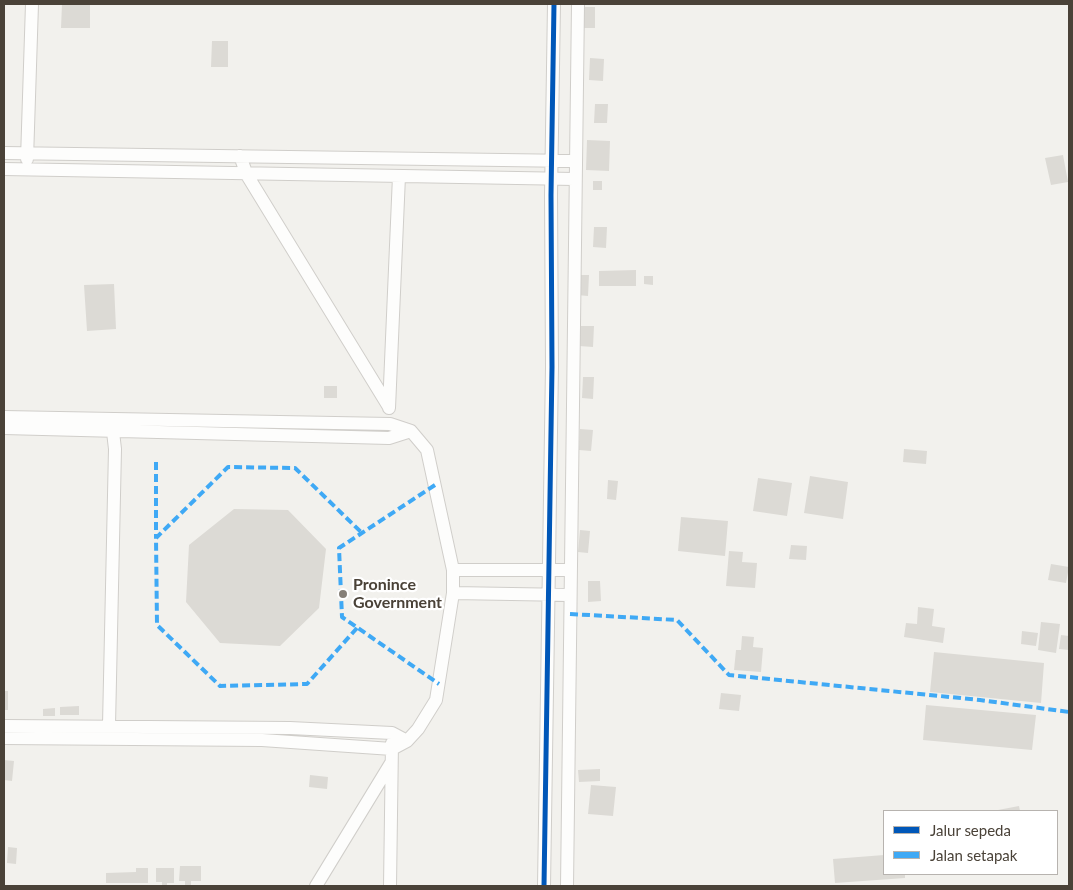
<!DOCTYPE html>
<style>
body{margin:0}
#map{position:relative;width:1073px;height:890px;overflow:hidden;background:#f2f1ed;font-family:Lato,sans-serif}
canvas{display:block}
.frame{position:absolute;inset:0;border:5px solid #4a4238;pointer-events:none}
.legend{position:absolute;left:883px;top:810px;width:175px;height:65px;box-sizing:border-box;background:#fff;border:1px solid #b7b3af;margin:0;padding:6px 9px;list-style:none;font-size:15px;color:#4a4238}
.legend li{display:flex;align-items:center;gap:10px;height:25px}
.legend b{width:25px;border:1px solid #b7b3af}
</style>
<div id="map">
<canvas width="1073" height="890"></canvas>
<div class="frame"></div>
<ul class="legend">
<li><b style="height:6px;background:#0057b8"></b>Jalur sepeda</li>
<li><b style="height:6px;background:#3fa9f5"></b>Jalan setapak</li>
</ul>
</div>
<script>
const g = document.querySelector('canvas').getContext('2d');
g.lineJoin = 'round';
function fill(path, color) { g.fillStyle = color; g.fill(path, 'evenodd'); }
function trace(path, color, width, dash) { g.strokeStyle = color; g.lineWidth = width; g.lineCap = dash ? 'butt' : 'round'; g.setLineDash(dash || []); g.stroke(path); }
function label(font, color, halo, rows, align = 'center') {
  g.font = font + ' Lato,sans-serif'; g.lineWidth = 4.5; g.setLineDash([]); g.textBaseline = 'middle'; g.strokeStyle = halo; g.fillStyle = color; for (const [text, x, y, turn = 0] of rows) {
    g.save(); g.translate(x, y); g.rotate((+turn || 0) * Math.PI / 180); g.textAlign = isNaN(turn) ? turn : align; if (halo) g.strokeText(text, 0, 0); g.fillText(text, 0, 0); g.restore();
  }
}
fill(new Path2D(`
 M62 4H90V28H61Z
 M584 7H595V28H584Z
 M212 41H228V67H211Z
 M590 58 604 59 603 81 589 80Z
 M595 104H608L607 123H594Z
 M587 140 610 141 609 171 586 170Z
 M1063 155 1068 182 1051 185 1045 158Z
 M593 181H602V190H593Z
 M594 227H607L606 248 593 247Z
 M636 270V286H599V271Z
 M577 275H589L588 296 577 295Z
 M644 276H653V285L644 284Z
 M114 284 116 329 87 331 84 285Z
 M579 326H594L593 347 579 346Z
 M583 377H594L593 399 582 398Z
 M324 386H337V398H324Z
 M580 429 593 430 591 451 579 450Z
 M904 449 927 451 926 464 903 462Z
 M810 476 848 482 843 519 804 513Z
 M758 478 792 483 787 516 753 511Z
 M608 480 618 481 616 500 607 499Z
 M234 509 288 510 326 549 319 608 280 646 220 643 186 602 189 545Z
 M681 517 728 521 725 556 678 551Z
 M580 530 590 531 588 553 578 552Z
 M791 545 807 546 806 560 789 559Z
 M729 551 743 552 742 562 757 563 755 588 726 586Z
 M1051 564 1069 567 1066 583 1048 580Z
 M588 581H600L601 601 588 602Z
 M918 607 934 609 932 626 945 628 943 643 904 637 906 623 917 624Z
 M1041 622 1060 624 1056 653 1038 650Z
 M1022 631 1038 633 1036 646 1021 644Z
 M1061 635 1069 636V650L1059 649Z
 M742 636 754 637 753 647 763 648 761 672 734 670 736 650H741Z
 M934 652 1044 663 1041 703 930 692Z
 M4 691H8V710H4Z
 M721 693 741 695 739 711 719 709Z
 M926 705 1036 715 1032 750 923 740Z
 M79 706V715H60V707Z
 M55 708V716H43V709Z
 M4 760 14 761 12 781 4 780Z
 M600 769V781L579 782 578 770Z
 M310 775 328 777 327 789 309 787Z
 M591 785 616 787 613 816 588 814Z
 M1019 806 1020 811H999L998 810Z
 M8 847 17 848 16 864 7 863Z
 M884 855V874H905V878L835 883 833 859Z
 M180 866H201V881H191V886H185V881H179Z
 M136 868H148V883H106V873L136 872Z
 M156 868H174V883H167V886H162V882H156Z`), '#dcdad5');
const minor = new Path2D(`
 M4 153 574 161
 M240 156 247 175 389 407
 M27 159 32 4
 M4 169 574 179
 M389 408 399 176
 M4 417 390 424 411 431 427 450 453 570V593L436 700 418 729 407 741 392 749 262 740 4 738
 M4 428 389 438 411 431
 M453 570H570
 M453 593 570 595
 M109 725 115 449 113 432
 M4 726 290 728 392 733 407 741
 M316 886 391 763
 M390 886 392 743
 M544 886 552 367 551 195 554 4
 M567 886 578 4`);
trace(minor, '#d0ceca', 14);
trace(minor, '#fdfdfc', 12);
trace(new Path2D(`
 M156 462V538
 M435 485 339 548 342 617 439 684
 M570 614 677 620 729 675 980 700 1069 712
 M357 628 307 684 220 686 157 625 156 538 228 467 295 468 362 533`), '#3fa9f5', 4, [8, 4]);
trace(new Path2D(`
 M544 886 552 367 551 195 554 4`), '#0057b8', 5);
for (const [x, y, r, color] of [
 [343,594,5,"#857f77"]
]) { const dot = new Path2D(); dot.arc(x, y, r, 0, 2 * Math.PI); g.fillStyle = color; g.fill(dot); trace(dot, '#fff', 2); }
label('bold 16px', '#4a4238', '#fff', [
 ["Pronince",353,585],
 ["Government",353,603]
], 'left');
</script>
